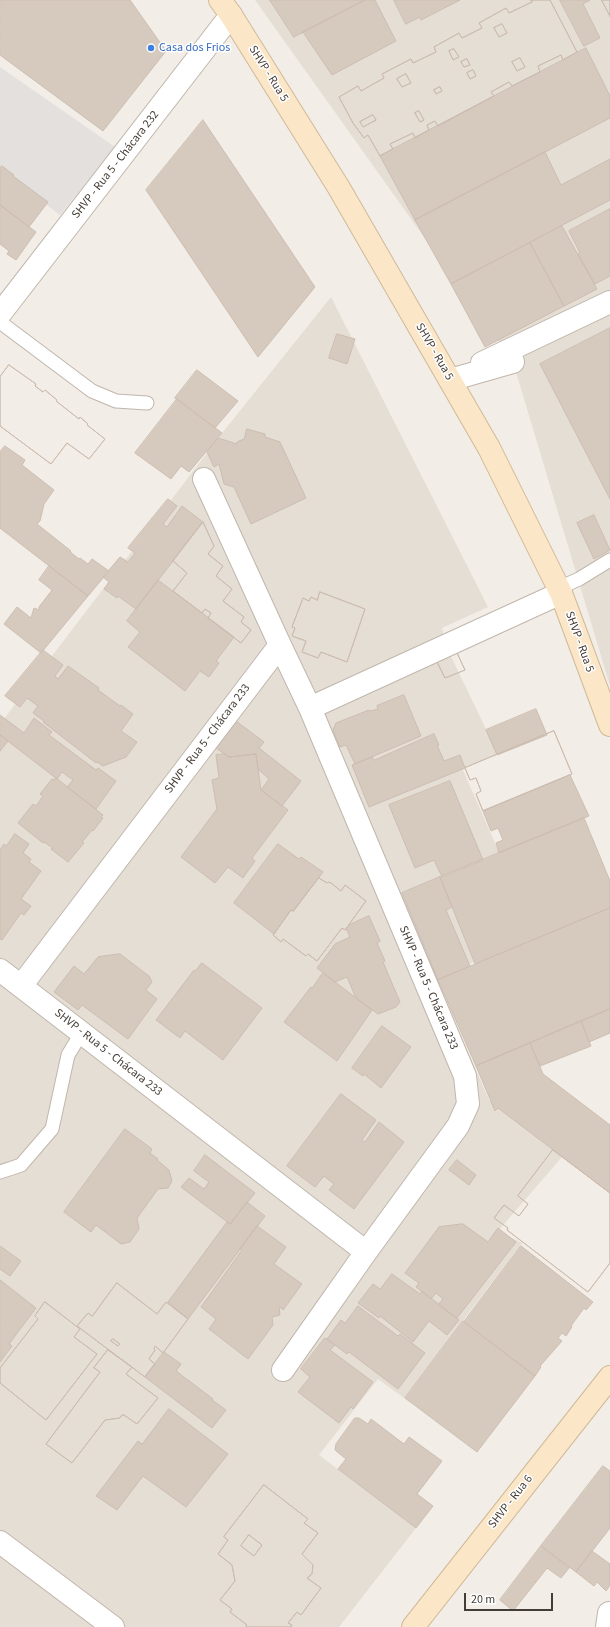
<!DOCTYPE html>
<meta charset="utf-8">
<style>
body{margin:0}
#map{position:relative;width:610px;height:1627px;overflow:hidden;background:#f2ede6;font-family:"Source Sans 3",sans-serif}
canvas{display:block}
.scale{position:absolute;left:464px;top:1593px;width:89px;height:18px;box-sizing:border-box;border:2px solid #443c36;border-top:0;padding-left:5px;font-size:12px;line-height:14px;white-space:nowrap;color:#443c36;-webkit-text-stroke:3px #fff;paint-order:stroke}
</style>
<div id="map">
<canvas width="610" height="1627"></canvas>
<div class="scale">20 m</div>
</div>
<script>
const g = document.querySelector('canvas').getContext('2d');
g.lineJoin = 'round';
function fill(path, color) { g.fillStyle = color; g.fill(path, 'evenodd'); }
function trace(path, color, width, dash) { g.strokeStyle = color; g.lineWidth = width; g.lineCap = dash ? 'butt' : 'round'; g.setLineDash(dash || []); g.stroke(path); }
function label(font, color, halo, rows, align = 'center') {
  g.font = font + ' "Source Sans 3",sans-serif'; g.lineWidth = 3; g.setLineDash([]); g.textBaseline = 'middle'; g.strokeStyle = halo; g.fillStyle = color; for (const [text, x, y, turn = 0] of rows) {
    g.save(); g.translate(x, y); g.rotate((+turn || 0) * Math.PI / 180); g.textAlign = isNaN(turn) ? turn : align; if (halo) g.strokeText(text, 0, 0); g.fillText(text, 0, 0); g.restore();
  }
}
fill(new Path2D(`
 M255 0H610V686L513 362Z
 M331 297 488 607 442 628 446 646 498 754 462 768 499 852 440 875 474 962 437 980 489 1100 562 1157 498 1231 522 1243 404 1398 378 1379 319 1455 416 1528 339 1627H0V724L223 432Z`), '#e5ded4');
fill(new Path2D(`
 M0 67 115 147 60 215 0 169Z`), '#e3e0de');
const building = new Path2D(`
 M0 0H130L166 51 103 131 0 55Z
 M270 0H365L294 37Z
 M365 0H375L396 41 332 75 303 32Z
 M394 0H460L421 20 420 17 406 24Z
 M531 0H550L577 52 563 60 561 55 538 66 540 72 512 86 509 82 491 92 494 96 438 126 435 121 427 125 429 130 415 138 413 133 390 144 393 149 380 156 368 135 364 138 353 123 339 97 358 86 361 91 384 78 382 74 411 59 413 63 436 52 434 47 459 33 462 38 482 28 479 23 506 8 509 13 532 2ZM502 24 507 33 499 37 494 28ZM454 49 459 57 453 60 449 51ZM520 58 525 67 517 71 512 62ZM467 59 470 65 464 67 461 62ZM473 70 476 76 470 79 467 73ZM406 74 411 83 402 87 397 79ZM440 87 442 91 436 94 434 90ZM419 111 424 120 420 122 415 113ZM373 115 376 120 363 127 360 122Z
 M531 0H550L577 52 563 60 561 55 538 66 540 72 512 86 509 82 491 92 494 96 438 126 435 121 427 125 429 130 415 138 413 133 390 144 393 149 380 156 368 135 364 138 353 123 339 97 358 86 361 91 384 78 382 74 411 59 413 63 436 52 434 47 459 33 462 38 482 28 479 23 506 8 509 13 532 2ZM502 24 507 33 499 37 494 28ZM454 49 459 57 453 60 449 51ZM520 58 525 67 517 71 512 62ZM467 59 470 65 464 67 461 62ZM473 70 476 76 470 79 467 73ZM406 74 411 83 402 87 397 79ZM440 87 442 91 436 94 434 90ZM419 111 424 120 420 122 415 113ZM373 115 376 120 363 127 360 122Z
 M560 0H590L583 4 600 38 584 46Z
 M602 0H610V16Z
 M602 0H610V16Z
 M586 48 610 96V118L415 220 380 156Z
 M203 120 315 287 258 357 146 190Z
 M545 152 561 185 610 159V200L451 284 415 220Z
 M2 166 14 175 13 176 48 202 29 227 0 205V169Z
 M0 205 36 232 16 260 7 254 9 251 0 244Z
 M610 209V276L595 284 578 254 580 253 569 231Z
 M562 226 597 289 564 306 530 243Z
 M530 243 564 306 485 347 451 284Z
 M610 328V499L540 364Z
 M337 334 355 339 347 364 329 358Z
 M9 365 36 384 35 386 43 392 45 390 57 400 56 401 79 419 80 417 88 424 87 425 105 439 89 459 67 443 51 464 0 426V377Z
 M9 365 36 384 35 386 43 392 45 390 57 400 56 401 79 419 80 417 88 424 87 425 105 439 89 459 67 443 51 464 0 426V377Z
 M197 370 238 401 215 428 175 398Z
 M177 399 222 433 189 472 181 466 171 479 135 453Z
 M247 429 265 434V437L280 442 306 498 251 524 234 487 224 484 219 464 214 467 207 452 218 438 237 444V442L244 439Z
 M5 446 25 460 22 465 54 490 44 504 40 521 37 524 71 551 70 552 79 559 80 558 88 564 92 559 109 571 88 596 0 528V452Z
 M168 499 177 506 163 524 167 527 182 506 203 522 136 609 118 596 117 598 104 589 109 582 103 577 120 557 128 562 135 553 128 548Z
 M594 515 610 550 594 559 577 523Z
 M203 522 214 546 208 554 223 566 216 576 232 589 223 601 244 617 241 622 251 630 241 643 208 618 211 613 205 609 202 613 173 591 187 573 173 561Z
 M203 522 214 546 208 554 223 566 216 576 232 589 223 601 244 617 241 622 251 630 241 643 208 618 211 613 205 609 202 613 173 591 187 573 173 561Z
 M49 566 88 596 41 653 4 624 17 607 31 618 34 608 39 610V607L52 590 39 580Z
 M158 580 234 637 216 661 219 663 209 677 200 671 185 691 128 647 140 632 127 621Z
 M320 592 365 609 347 662 321 652 318 658 302 652 306 641 292 636 295 628 292 627 303 598 309 601 311 597 317 600Z
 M320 592 365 609 347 662 321 652 318 658 302 652 306 641 292 636 295 628 292 627 303 598 309 601 311 597 317 600Z
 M452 642 465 670 445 678 432 652Z
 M452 642 465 670 445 678 432 652Z
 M43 650 63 665 55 676 58 679 68 666 99 688 98 690 120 706 121 705 133 714 121 731 137 742 126 757 103 766 97 762 96 763 43 722 44 721 33 713 38 706 27 698 20 707 5 696Z
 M404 695 421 736 355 764 346 745 340 747 333 730 336 723 369 710 370 711 378 709 377 706Z
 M536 709 547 735 497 755 486 730Z
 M0 715 24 733 34 718 52 732 49 735 96 770 98 768 116 781 96 809 67 787 73 780 62 772 57 779 0 735Z
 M236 721 264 742 259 748 301 781 282 806 261 790 269 779 258 769 256 754 229 757 216 748Z
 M554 731 572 774 483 811 476 794 481 791 476 778 470 780 465 768Z
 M554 731 572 774 483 811 476 794 481 791 476 778 470 780 465 768Z
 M434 734 439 745H437L444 761 460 755 465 768 369 807 352 765 372 757 374 760Z
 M0 735 8 741 0 751Z
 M224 754 229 757 256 754 261 790 288 810 252 858 255 861 243 878 228 867 215 883 181 857 217 809 212 780 219 778 216 755Z
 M570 775 589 816 499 853 496 843 503 840 498 828 491 831 483 811Z
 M56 778 103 815 101 817 103 818 93 831 92 830 82 842 84 843 68 862 51 849 53 848 44 842 43 843 18 823 33 804 36 806 43 796 40 794 52 779 54 780Z
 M450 781 483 860 442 877 434 860 415 868 389 805Z
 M584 818 610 881V908L475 964 440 877Z
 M15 834 29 844 23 853 31 859 29 862 41 871 21 899 31 906 24 915 21 913 2 940 0 939V850L4 844 6 846Z
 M278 844 299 859 301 857 323 872 293 911 291 910 274 934 234 903Z
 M440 877 452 907 446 910 470 966 438 980 402 893Z
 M319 878 327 883 328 882 331 883 341 891 345 885 366 901 345 930 342 928 317 961 308 954 306 956 283 939 281 942 273 935 291 910 293 911Z
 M319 878 327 883 328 882 331 883 341 891 345 885 366 901 345 930 342 928 317 961 308 954 306 956 283 939 281 942 273 935 291 910 293 911Z
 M610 908V1009L476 1066 438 980Z
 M369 916 380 941 377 943 385 961 383 962 400 1002 396 1007 378 1014 356 998 347 977 335 982 317 968 335 944 350 937 346 928 349 925Z
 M120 954 149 976 152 982 146 990 157 999 128 1039 82 1005 78 1010 54 992 74 966 84 974 98 957Z
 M202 963 262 1008 223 1060 185 1031 180 1038 156 1020 194 970 195 971Z
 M323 973 372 1010 337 1061 284 1022 311 987 312 988Z
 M610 1009V1033L589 1042 581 1021Z
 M581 1021 591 1046 540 1066 530 1043Z
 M382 1026 411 1047 381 1088 364 1074 363 1076 352 1068Z
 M530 1043 543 1074 610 1125V1193L498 1108 495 1111 476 1066Z
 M341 1094 376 1120 362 1140 365 1142 379 1122 404 1142 354 1209 329 1190 334 1184 324 1176 315 1187 287 1166Z
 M125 1129 152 1149 150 1153 158 1159 157 1160 169 1170 172 1181 168 1188 158 1189 137 1218 139 1229 130 1242 121 1244 96 1225 91 1232 64 1212Z
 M553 1150 610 1193V1263L588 1292 507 1230 508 1228 494 1218 504 1205 519 1216 528 1204 518 1196Z
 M553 1150 610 1193V1263L588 1292 507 1230 508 1228 494 1218 504 1205 519 1216 528 1204 518 1196Z
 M205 1155 255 1193 230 1224 181 1187 189 1178 204 1189 209 1182 194 1171Z
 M457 1160 476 1175 469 1185 449 1170Z
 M247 1202 265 1216 188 1319 168 1302 227 1222 230 1224Z
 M463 1224 488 1242 498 1228 516 1242 457 1318 438 1305 443 1299 436 1293 431 1299 416 1287 419 1283 405 1273 439 1227Z
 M257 1226 286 1247 274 1264 302 1284 283 1310 279 1306 280 1315 272 1317 273 1325 248 1359 209 1329 216 1319 201 1307 242 1250 240 1249Z
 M0 1246 21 1261 10 1276 0 1269Z
 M521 1246 593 1302 586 1310 584 1308 571 1326 572 1327 566 1336 562 1333 558 1338 562 1341 540 1366 541 1367 535 1376 464 1322Z
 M392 1274 420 1294 422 1291 459 1320 447 1335 429 1321 413 1342 380 1316 379 1318 358 1303 373 1284 380 1289Z
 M0 1280 36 1308 9 1344 12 1346 0 1362Z
 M117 1283 157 1314 166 1302 188 1319 163 1353 155 1346 154 1349 155 1350 149 1359 155 1364 145 1377 77 1326 88 1313 92 1316ZM113 1339 120 1344 118 1346 111 1341Z
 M117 1283 157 1314 166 1302 188 1319 163 1353 155 1346 154 1349 155 1350 149 1359 155 1364 145 1377 77 1326 88 1313 92 1316ZM113 1339 120 1344 118 1346 111 1341Z
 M45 1302 80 1329 74 1337 97 1354 46 1420 0 1383V1368L38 1319 35 1316Z
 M45 1302 80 1329 74 1337 97 1354 46 1420 0 1383V1368L38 1319 35 1316Z
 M358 1306 398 1336 400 1334 425 1353 398 1389 349 1352 347 1354 327 1339 341 1320 345 1323Z
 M463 1321 535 1376 477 1452 405 1398Z
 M325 1338 335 1345 330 1350 373 1382 353 1409 351 1407 339 1423 298 1392 310 1377 301 1369Z
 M108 1350 132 1367 126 1374 158 1398 137 1424 124 1415H122L120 1418 105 1420 72 1463 46 1444 100 1372 94 1368Z
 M108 1350 132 1367 126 1374 158 1398 137 1424 124 1415H122L120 1418 105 1420 72 1463 46 1444 100 1372 94 1368Z
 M164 1352 181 1364 176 1371 213 1399 212 1400 226 1410 212 1428 145 1377Z
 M169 1409 228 1454 186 1507 143 1476 117 1510 96 1496 138 1441 142 1444Z
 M355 1418H359L368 1424 371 1419 404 1444 409 1437 442 1461 417 1494 433 1506 416 1528 338 1469 346 1459 335 1450 336 1444Z
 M603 1466 610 1471V1528L576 1572 541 1546Z
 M264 1485 308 1519 304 1523 318 1533 302 1554 313 1565 312 1574 307 1578 321 1588 301 1615 297 1612 288 1623 292 1625 291 1627H245L247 1625 230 1612 232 1609 220 1600 235 1581 232 1565 218 1554 228 1540 224 1537ZM249 1535 262 1545 254 1556 241 1546Z
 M264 1485 308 1519 304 1523 318 1533 302 1554 313 1565 312 1574 307 1578 321 1588 301 1615 297 1612 288 1623 292 1625 291 1627H245L247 1625 230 1612 232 1609 220 1600 235 1581 232 1565 218 1554 228 1540 224 1537ZM249 1535 262 1545 254 1556 241 1546Z
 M541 1546 569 1568 561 1578 547 1568 513 1611 500 1600Z
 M592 1551 610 1564V1585L606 1591 597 1582 594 1586 576 1572Z`);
fill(building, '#d6cabf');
trace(building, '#cdbdb0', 1);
const lane = new Path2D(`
 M0 322 92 391 116 401 147 403
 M559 588 579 579 610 560
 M0 1172 21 1165 52 1129 68 1055 82 1032`);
const street = new Path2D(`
 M0 314 231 15
 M450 380 513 362 482 363 610 302
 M204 479 280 645 310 708 465 1076 468 1104 458 1126 366 1252 283 1370
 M310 708 561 593
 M0 970 366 1252
 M21 986 280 645
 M0 1542 113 1627
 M607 1627 609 1613`);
const secondary = new Path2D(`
 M220 0 231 15 339 188 489 448 561 593 610 725
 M413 1627 610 1377`);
trace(lane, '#c0b6ac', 15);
trace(street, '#c0b6ac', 24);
trace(secondary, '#cfb998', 24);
trace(lane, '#fff', 13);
trace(street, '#fff', 22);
trace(secondary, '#fbe7c7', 22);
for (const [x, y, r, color] of [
 [151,48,4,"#3f7fe0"]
]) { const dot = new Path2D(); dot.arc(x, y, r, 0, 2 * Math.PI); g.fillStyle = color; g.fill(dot); trace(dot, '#fff', 1.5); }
label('12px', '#366cbe', '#fff', [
 ["Casa dos Frios",159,48]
], 'left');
label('12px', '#443c36', '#fff', [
 ["SHVP - Rua 5",268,74,58],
 ["SHVP - Rua 5 - Chácara 232",116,165,-52],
 ["SHVP - Rua 5",434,352,60],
 ["SHVP - Rua 5",579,642,70],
 ["SHVP - Rua 5 - Chácara 233",208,739,-53],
 ["SHVP - Rua 5 - Chácara 233",428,988,67],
 ["SHVP - Rua 5 - Chácara 233",108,1053,38],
 ["SHVP - Rua 6",511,1502,-52]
]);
</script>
